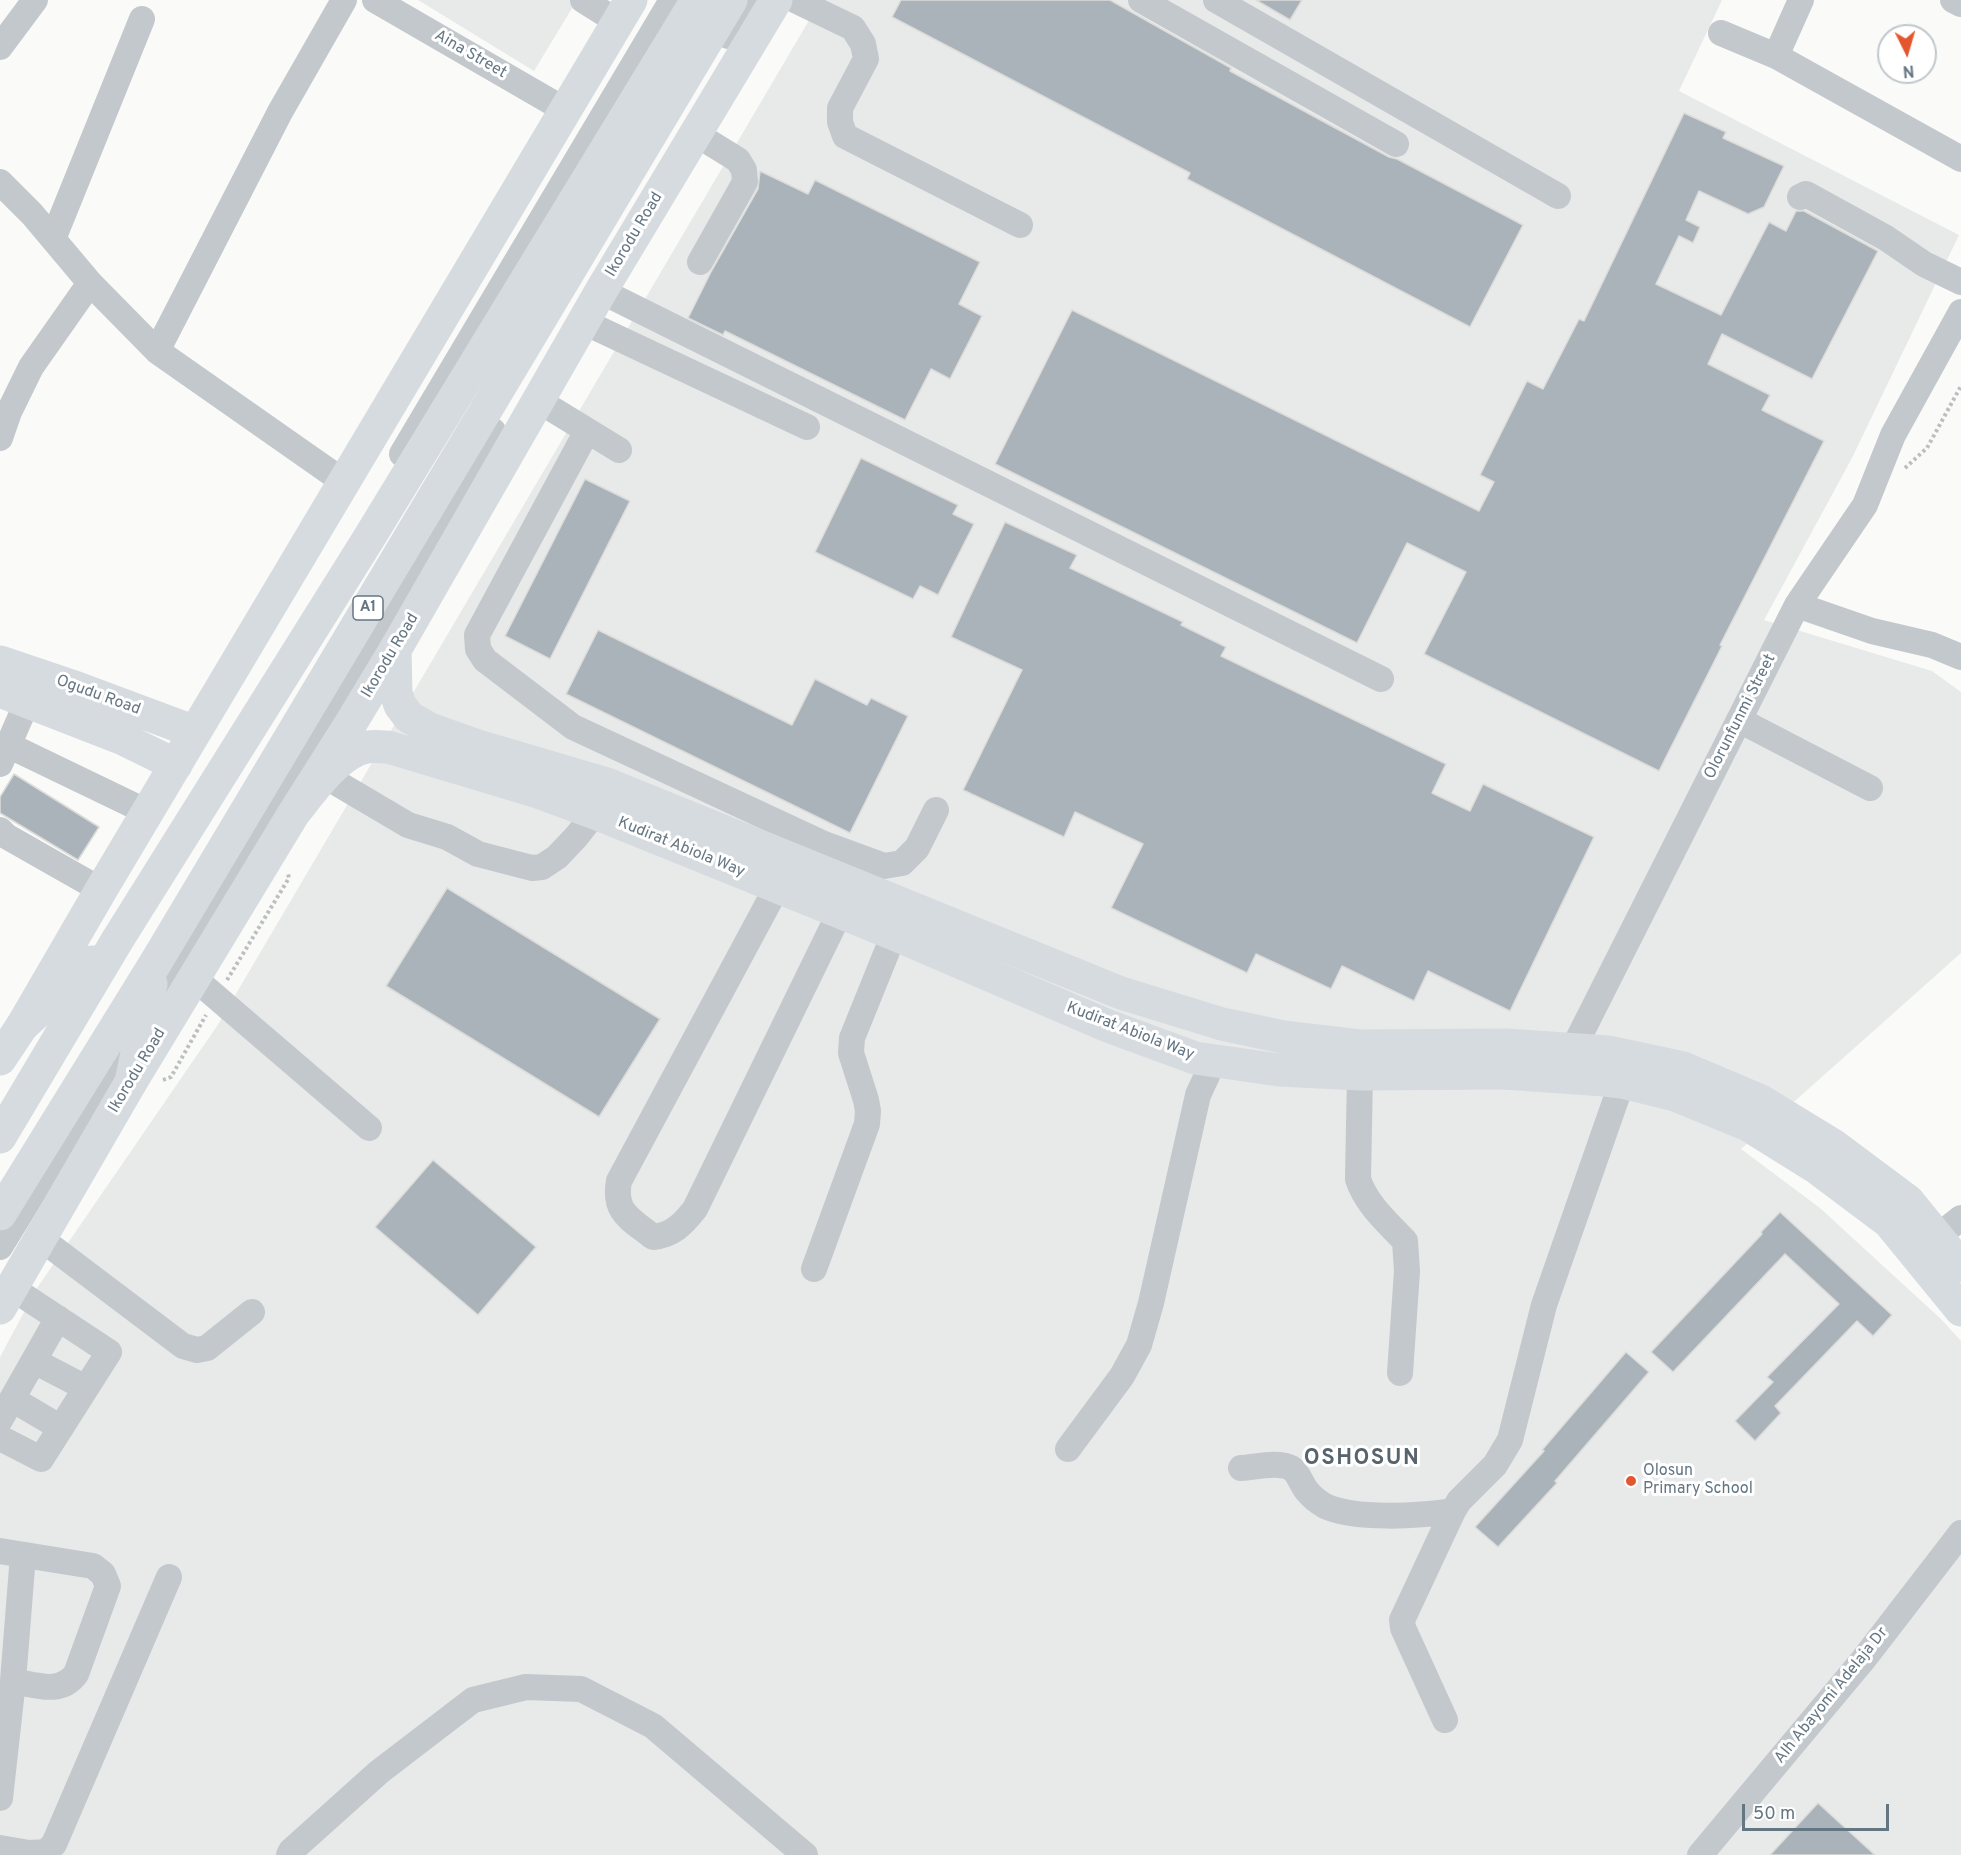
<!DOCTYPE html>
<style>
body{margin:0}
#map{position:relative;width:1961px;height:1855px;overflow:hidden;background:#fafaf8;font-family:Overpass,sans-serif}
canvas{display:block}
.north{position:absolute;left:1877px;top:24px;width:60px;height:60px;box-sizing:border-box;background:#fff;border:2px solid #c1c8cd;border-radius:50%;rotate:175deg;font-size:16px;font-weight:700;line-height:24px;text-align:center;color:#657683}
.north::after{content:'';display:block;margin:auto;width:21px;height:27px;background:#e4572e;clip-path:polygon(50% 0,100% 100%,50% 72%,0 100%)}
.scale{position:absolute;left:1742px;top:1804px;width:147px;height:27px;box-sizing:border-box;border:3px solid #657683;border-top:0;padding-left:8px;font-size:18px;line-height:21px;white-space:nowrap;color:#657683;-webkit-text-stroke:4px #fff;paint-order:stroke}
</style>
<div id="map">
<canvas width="1961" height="1855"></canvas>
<div class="north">N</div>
<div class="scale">50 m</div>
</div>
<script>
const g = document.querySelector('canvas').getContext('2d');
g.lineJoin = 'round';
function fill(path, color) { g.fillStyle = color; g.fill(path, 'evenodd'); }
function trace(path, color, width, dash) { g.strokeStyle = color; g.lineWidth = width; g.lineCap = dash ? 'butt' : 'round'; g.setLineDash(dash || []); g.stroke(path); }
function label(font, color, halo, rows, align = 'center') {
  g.font = font + ' Overpass,sans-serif'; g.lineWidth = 6; g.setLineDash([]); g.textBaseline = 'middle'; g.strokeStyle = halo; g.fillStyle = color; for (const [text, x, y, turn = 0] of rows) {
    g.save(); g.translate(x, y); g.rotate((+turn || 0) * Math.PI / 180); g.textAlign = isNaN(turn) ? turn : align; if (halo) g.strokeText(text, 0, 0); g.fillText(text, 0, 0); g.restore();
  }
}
fill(new Path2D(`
 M418 0H577L534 71Z
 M821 0H1722L1679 91 1959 235 1852 458 1764 620 1932 671 1961 692V953L1741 1149 1820 1208 1942 1320 1961 1341V1855H0V1357L37 1288 217 1026Z`), '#e8e9e9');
const building = new Path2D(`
 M901 0H1110L1231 68 1230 71 1389 157 1397 159 1523 225 1470 327 1187 179 1190 173 892 17Z
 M1256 0H1302L1290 20Z
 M1684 113 1726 132 1723 138 1784 166 1764 207 1748 214 1699 191 1686 220 1700 227 1693 243 1679 236 1656 284 1721 315 1769 222 1786 231 1796 211H1804L1878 251 1812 379 1722 334 1708 364 1770 395 1762 410 1824 441 1720 645 1722 646 1659 771 1424 654 1466 572 1407 543 1357 643 995 464 1072 310 1479 511 1494 482 1480 475 1527 381 1543 389 1579 319 1584 321Z
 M760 171 808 194 815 180 980 262 959 304 982 316 950 379 931 369 905 420 725 331 723 335 688 318 711 272 758 189Z
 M861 458 958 505 953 514 974 524 938 595 920 586 913 599 815 552Z
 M585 479 630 501 550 659 505 636Z
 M1005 522 1077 555 1070 568 1183 622 1181 625 1226 647 1221 656 1446 764 1432 793 1470 811 1483 784 1594 837 1510 1011 1428 971 1414 1001 1342 966 1331 989 1256 954 1247 973 1111 908 1143 844 1075 812 1064 837 963 790 1022 670 951 637Z
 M598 630 792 725 815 679 867 705 871 698 908 716 850 833 566 694Z
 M14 774 99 827 78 860 0 813V797Z
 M447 888 660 1019 599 1117 386 986Z
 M433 1160 536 1247 478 1315 375 1227Z
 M1780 1212 1892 1315 1873 1336 1857 1321 1775 1406 1781 1413 1755 1441 1735 1421 1773 1382 1767 1377 1839 1304 1785 1254 1673 1372 1651 1352 1762 1234 1761 1232Z
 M1626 1352 1649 1372 1555 1481 1557 1483 1498 1547 1475 1527 1544 1451 1542 1450Z
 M1818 1803 1875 1855H1770Z`);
fill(building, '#aab3b9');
trace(building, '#dcdcda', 1.5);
trace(new Path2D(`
 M1905 468 1927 448 1961 386
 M227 980 289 878 288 874
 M163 1080 171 1077 206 1015`), '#bbbfc2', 4, [3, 3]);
trace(new Path2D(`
 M375 0 565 110
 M583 0 618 22
 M795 0 853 28 863 44 866 59 840 108V122L845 136 1020 225
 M1141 0 1396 144
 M1216 0 1558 196
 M1953 0 1961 4
 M1721 33 1776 56 1961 159
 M728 36 750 0
 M0 47 35 0
 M1776 56 1801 0
 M696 134 738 160 744 170 745 182 700 262
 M0 182 32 214 90 283 157 351 344 482
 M1800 197 1806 194 1886 238 1924 264 1961 282
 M53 239 142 19
 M601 291 1381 679
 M584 322 807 427
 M157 351 280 112 344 0
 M539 401 619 450
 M587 431 477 635 478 649 485 660 573 727 824 844 884 866 902 863 917 848 936 810
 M0 438 9 412 31 367 90 283
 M402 454 672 0
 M1797 605 1872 631 1932 645 1961 657
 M1739 720 1870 788
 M8 745 147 812
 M0 764 35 684
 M325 776 408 825 447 837 478 854 532 868 542 867 557 857 576 837 595 813 602 797
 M0 830 6 836 101 890
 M777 887 619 1181C613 1213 631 1219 653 1237 673 1235 683 1224 695 1209L840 912
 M194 978 369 1128
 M1569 1066 1573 1049 1797 605 1865 505 1893 435 1961 312
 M1360 1074 1358 1179C1366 1204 1387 1222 1405 1241L1407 1271 1400 1373
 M1937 1237 1961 1218
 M40 1238 183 1346 197 1350 207 1348 252 1312
 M0 1247 95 1092 144 1018 493 431
 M814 1269 867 1124 868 1111 866 1100 851 1053 852 1038 894 934
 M34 1361 86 1388
 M12 1399 61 1428
 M0 1420 58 1318
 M0 1438 41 1459 109 1352 12 1288
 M1068 1449 1122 1376 1139 1345 1151 1303 1198 1095 1214 1060
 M1241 1468C1256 1467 1278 1461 1291 1468 1299 1473 1301 1484 1307 1491 1311 1496 1318 1502 1325 1506 1355 1520 1420 1516 1453 1511
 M0 1551 93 1566 103 1574 108 1586 76 1674C60 1695 37 1685 13 1681
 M1445 1720 1403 1628 1402 1620 1453 1511 1459 1501 1495 1465 1510 1440 1544 1305 1622 1082
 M0 1798 13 1681 23 1555
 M0 1848 29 1853 46 1852 54 1844 169 1577
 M289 1855 291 1851 379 1772 473 1700 526 1687 581 1689 653 1726 805 1855
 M1700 1855 1863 1660 1961 1533`), '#c3c8cc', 26);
trace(new Path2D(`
 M395 650 396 693 400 705 409 717 430 729 478 746 607 784 1121 993 1222 1024 1283 1037 1360 1046 1506 1045 1608 1052 1683 1068 1761 1101 1833 1145 1908 1201 1961 1266
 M0 662 77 688 195 732
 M0 691 121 738 176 765
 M294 813C312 791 339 751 368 747 374 746 382 747 388 747L538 792 595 813 894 934 1108 1026 1195 1058 1279 1070 1360 1074 1505 1073 1604 1080 1622 1082 1675 1095 1748 1125 1817 1168 1889 1222 1961 1310
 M0 1059 22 1026 101 890 631 0
 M0 1308 131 1082 294 813 351 723 395 650 601 291 776 0`), '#d6dbdf', 33);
trace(new Path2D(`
 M22 1026 92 962
 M131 1082 151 984
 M0 1137 118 939 369 538 697 0
 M0 1214 156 962 731 0`), '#d6dbdf', 33);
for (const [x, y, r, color] of [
 [1631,1481,6,"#e4572e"]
]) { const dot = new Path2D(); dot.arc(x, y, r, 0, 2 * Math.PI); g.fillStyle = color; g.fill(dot); trace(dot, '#fff', 2); }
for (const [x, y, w] of [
 [368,608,30]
]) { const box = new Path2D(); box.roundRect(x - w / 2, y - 12, w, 24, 4.5); g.fillStyle = '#fff'; g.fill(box); trace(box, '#657683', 1.5); }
label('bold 15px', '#657683', null, [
 ["A1",368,608]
]);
label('16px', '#657683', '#fff', [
 ["Aina Street",470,55,30],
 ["Ikorodu Road",635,235,-59],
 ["Ikorodu Road",391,656,-59],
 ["Ogudu Road",98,696,20],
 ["Olorunfunmi Street",1741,717,-63],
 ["Kudirat Abiola Way",681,848,22],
 ["Kudirat Abiola Way",1130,1032,21],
 ["Ikorodu Road",138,1071,-59],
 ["Alh Abayomi Adelaja Dr",1832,1696,-51]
]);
label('16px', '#657683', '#fff', [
 ["Olosun",1643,1472],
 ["Primary School",1643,1490]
], 'left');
g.letterSpacing = '1.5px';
label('bold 22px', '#57646e', '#fff', [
 ["OSHOSUN",1362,1460]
]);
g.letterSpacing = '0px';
</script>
